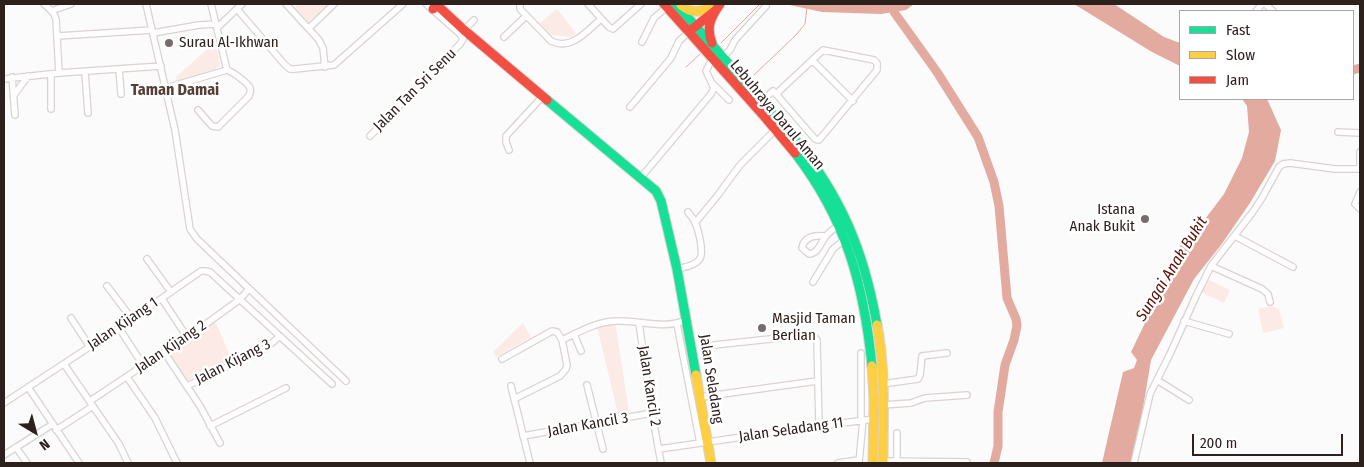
<!DOCTYPE html>
<style>
body{margin:0}
#map{position:relative;width:1364px;height:467px;overflow:hidden;background:#fbfbfb;font-family:"Fira Sans Condensed",sans-serif}
canvas{display:block}
.frame{position:absolute;inset:0;border:5px solid #2d211e;pointer-events:none}
.legend{position:absolute;left:1179px;top:10px;width:175px;height:90px;box-sizing:border-box;background:#fff;border:1px solid #aba6a5;margin:0;padding:6px 9px;list-style:none;font-size:15px;color:#2d211e}
.legend li{display:flex;align-items:center;gap:10px;height:25px}
.legend b{width:25px;border:1px solid #aba6a5}
.north{position:absolute;left:10px;top:407px;width:50px;height:50px;-webkit-text-stroke:4px #fff;paint-order:stroke;rotate:143deg;font-size:14px;font-weight:700;line-height:20px;text-align:center;color:#2d211e}
.north::after{content:'';display:block;margin:auto;width:18px;height:22px;background:#2d211e;clip-path:polygon(50% 0,100% 100%,50% 72%,0 100%)}
.scale{position:absolute;left:1192px;top:434px;width:151px;height:22px;box-sizing:border-box;border:2px solid #2d211e;border-top:0;padding-left:6px;font-size:15px;line-height:18px;white-space:nowrap;color:#2d211e;-webkit-text-stroke:4px #fff;paint-order:stroke}
</style>
<div id="map">
<canvas width="1364" height="467"></canvas>
<div class="frame"></div>
<ul class="legend">
<li><b style="height:6px;background:#16e098"></b>Fast</li>
<li><b style="height:6px;background:#ffcf43"></b>Slow</li>
<li><b style="height:6px;background:#f24e42"></b>Jam</li>
</ul>
<div class="north">N</div>
<div class="scale">200 m</div>
</div>
<script>
const g = document.querySelector('canvas').getContext('2d');
g.lineJoin = 'round';
function fill(path, color) { g.fillStyle = color; g.fill(path, 'evenodd'); }
function trace(path, color, width, dash) { g.strokeStyle = color; g.lineWidth = width; g.lineCap = dash ? 'butt' : 'round'; g.setLineDash(dash || []); g.stroke(path); }
function label(font, color, halo, rows, align = 'center') {
  g.font = font + ' "Fira Sans Condensed",sans-serif'; g.lineWidth = 5; g.setLineDash([]); g.textBaseline = 'middle'; g.strokeStyle = halo; g.fillStyle = color; for (const [text, x, y, turn = 0] of rows) {
    g.save(); g.translate(x, y); g.rotate((+turn || 0) * Math.PI / 180); g.textAlign = isNaN(turn) ? turn : align; if (halo) g.strokeText(text, 0, 0); g.fillText(text, 0, 0); g.restore();
  }
}
fill(new Path2D(`
 M298 4H325L327 6 308 22 295 7Z
 M557 9 576 33 571 37 551 35 540 23Z
 M215 42 220 65 213 71 177 81 176 77Z
 M1203 277 1230 290 1224 303 1197 290Z
 M1272 306 1279 309 1284 328 1263 333 1258 309Z
 M215 321 232 360 187 381 168 351Z
 M615 322 629 412 618 414 597 326Z
 M523 323 531 337 496 357 493 352Z`), '#fceae6');
fill(new Path2D(`
 M785 4H914L906 10 881 14 822 12Z
 M1074 4H1114L1164 37 1180 43V66L1152 52Z
 M1242 99H1267L1281 130 1275 161 1250 203 1221 245 1194 279 1151 360 1137 444 1132 463H1102L1123 372 1134 368 1137 360 1131 352 1171 269 1179 247 1199 227 1224 194 1242 158 1249 132 1247 106Z`), '#e3aa9f');
trace(new Path2D(`
 M721 43 760 4
 M686 67 700 54
 M754 75 795 36 805 24 807 7`), '#e3aa9f', 1);
trace(new Path2D(`
 M893 4 894 12 937 72 978 137 994 182 999 206 1007 298 1016 319 1017 326 1014 340 1005 365 998 412V446L994 463
 M1353 70 1360 68`), '#e3aa9f', 9);
const street = new Path2D(`
 M44 4 53 12 56 19 59 73
 M146 4 175 130 190 229 197 239 346 381
 M211 4 227 70
 M286 4 319 40 323 48 325 67
 M520 4V9L551 41C571 51 587 31 601 19
 M588 4 609 27 613 29 641 4
 M1265 4 1273 11
 M237 9 285 65 290 69H295L334 65 403 4
 M51 11 71 4
 M1256 11 1262 4
 M217 28 242 4
 M309 28 334 4
 M464 30 474 20
 M153 33 199 25 216 24
 M58 36 152 30
 M504 37 526 16
 M642 42 654 18 667 7
 M723 57 730 50 735 40 766 6
 M813 61 853 101
 M119 69 121 94
 M85 72 88 113
 M51 74V109
 M12 77 15 115
 M4 79 59 73 161 66
 M713 84 729 100
 M166 88 227 70C233 72 248 83 250 88 251 92 250 93 249 96L218 127 212 126 198 110
 M14 95 28 76
 M762 101 773 91 776 94 815 139 819 140 877 70V63L874 60 823 50 776 94
 M630 107 671 58 679 41 689 32
 M1338 132 1360 133
 M370 136 460 44 463 39 460 34 426 4
 M509 150 506 142V136L543 96
 M1360 152V167
 M643 175 711 94 714 88 706 71 712 59
 M1360 192 1355 204 1360 209
 M695 223 718 195 740 165 775 130
 M825 236C815 235 804 236 802 248L809 254C819 253 820 243 826 236 829 232 835 228 839 225
 M1235 236 1293 267
 M147 259 171 292
 M1211 266 1262 289 1268 294 1270 302
 M677 269C685 267 694 266 699 260 705 254 698 229 695 222 693 218 690 215 688 212
 M813 282 833 249 845 239
 M107 286 132 319
 M162 299 187 337
 M71 318 90 347
 M1184 321 1229 334
 M639 323 652 413 661 463
 M677 324 700 443
 M119 328 143 365
 M574 334 581 351
 M562 340C579 332 598 321 617 321 641 320 663 330 686 320
 M714 345 808 335C813 335 814 336 817 340L819 426
 M164 352 200 406 220 443
 M502 359 552 331 557 332 562 340 567 365 566 369 560 376 514 399
 M64 364 119 444 128 463
 M127 377 155 418 177 463
 M1157 380 1189 400
 M882 384 918 379 920 375 922 356 947 353
 M587 385 603 449
 M187 386 266 348 279 337
 M511 386 530 463
 M28 387 79 463
 M701 397 817 381
 M90 401 210 321 239 300 249 289
 M4 403 132 319 201 271H205L210 272 332 384
 M883 405 911 403 925 398 967 395
 M861 420V353
 M210 426 286 388
 M56 430 93 406
 M523 436 652 413
 M16 447 27 463
 M659 449 819 426 874 419
 M4 455 53 424
 M883 461 967 462
 M897 461V433
 M838 463 859 460
 M859 463 863 420
 M1134 463 1150 394 1170 354 1196 296 1211 266 1252 213 1262 198 1279 167 1283 164 1290 163 1335 169H1360`);
const fast = new Path2D(`
 M676 4 793 137C841 196 864 250 877 325
 M547 100 656 191 661 201 677 269 696 375
 M795 153C846 219 864 285 872 366`);
const slow = new Path2D(`
 M681 5C691 14 700 12 712 7
 M877 325C886 371 883 417 883 463
 M872 366 874 399 873 463
 M696 375 711 463`);
const jam = new Path2D(`
 M664 4 764 116 795 153
 M433 9 437 5 464 30 547 100
 M691 30 716 10 720 4
 M712 43C707 30 709 21 716 10`);
trace(street, '#d9d3d1', 8);
trace(fast, '#d9d3d1', 11);
trace(slow, '#d9d3d1', 11);
trace(jam, '#d9d3d1', 11);
trace(street, '#fefefe', 5.5);
trace(fast, '#16e098', 9);
trace(slow, '#ffcf43', 9);
trace(jam, '#f24e42', 9);
for (const [x, y, r, color] of [
 [169,43,5,"#756d6b"],
 [1145,219,5,"#756d6b"],
 [762,328,5,"#756d6b"]
]) { const dot = new Path2D(); dot.arc(x, y, r, 0, 2 * Math.PI); g.fillStyle = color; g.fill(dot); trace(dot, '#fff', 2); }
label('15px', '#2d211e', '#fff', [
 ["Surau Al-Ikhwan",179,43],
 ["Istana",1135,210,"right"],
 ["Anak Bukit",1135,227,"right"],
 ["Masjid Taman",772,319],
 ["Berlian",772,336]
], 'left');
label('15px', '#2d211e', '#fff', [
 ["Jalan Tan Sri Senu",415,90,-45],
 ["Lebuhraya Darul Aman",777,115,50],
 ["Jalan Kijang 1",123,324,-34],
 ["Jalan Kijang 2",171,347,-34],
 ["Jalan Kijang 3",233,362,-27],
 ["Jalan Seladang",711,379,81],
 ["Jalan Kancil 2",649,386,81],
 ["Jalan Kancil 3",588,425,-10],
 ["Jalan Seladang 11",791,430,-8]
]);
label('bold 16px', '#583d37', '#fff', [
 ["Taman Damai",175,91]
]);
label('italic 16px', '#581004', '#fff', [
 ["Sungai Anak Bukit",1172,269,-58]
]);
</script>
